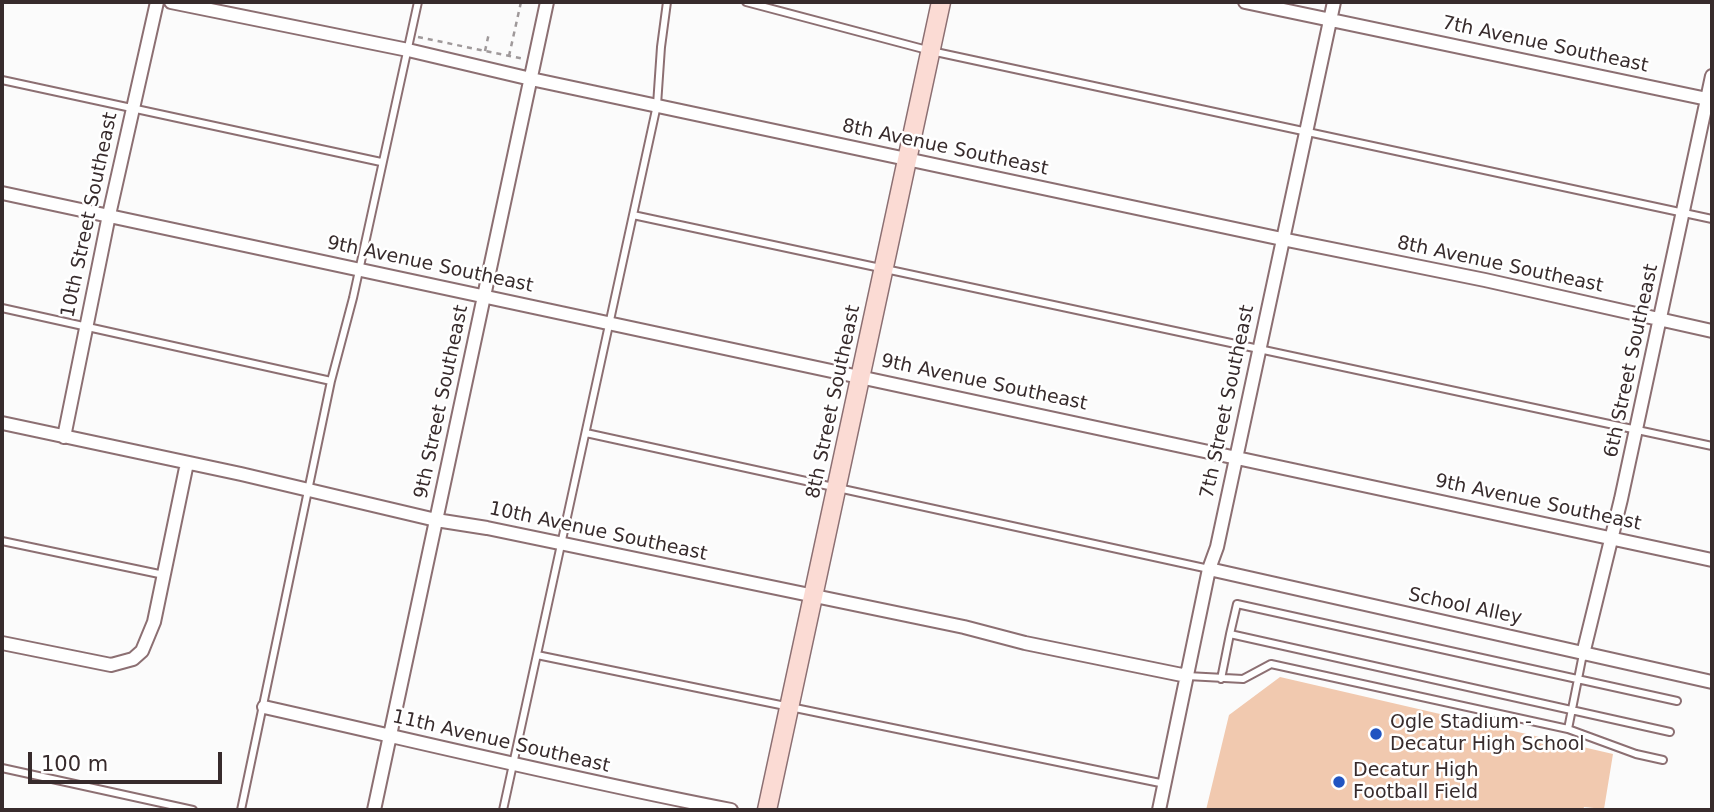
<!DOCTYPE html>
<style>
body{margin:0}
#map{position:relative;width:1714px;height:812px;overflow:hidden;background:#fbfbfb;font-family:"DejaVu Sans",sans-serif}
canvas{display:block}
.frame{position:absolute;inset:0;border:4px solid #372b2c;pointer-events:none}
.scale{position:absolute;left:28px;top:752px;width:194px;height:32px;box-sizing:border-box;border:4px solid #372b2c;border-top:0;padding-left:9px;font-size:21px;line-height:24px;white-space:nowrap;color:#372b2c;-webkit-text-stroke:5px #fff;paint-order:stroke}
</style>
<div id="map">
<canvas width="1714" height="812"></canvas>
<div class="frame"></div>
<div class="scale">100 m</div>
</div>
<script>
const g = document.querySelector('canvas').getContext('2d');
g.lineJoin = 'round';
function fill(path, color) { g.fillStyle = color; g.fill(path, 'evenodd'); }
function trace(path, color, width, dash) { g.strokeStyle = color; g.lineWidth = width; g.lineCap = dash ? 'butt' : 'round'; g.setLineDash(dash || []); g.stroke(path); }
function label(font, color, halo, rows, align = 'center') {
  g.font = font + ' "DejaVu Sans",sans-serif'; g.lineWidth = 5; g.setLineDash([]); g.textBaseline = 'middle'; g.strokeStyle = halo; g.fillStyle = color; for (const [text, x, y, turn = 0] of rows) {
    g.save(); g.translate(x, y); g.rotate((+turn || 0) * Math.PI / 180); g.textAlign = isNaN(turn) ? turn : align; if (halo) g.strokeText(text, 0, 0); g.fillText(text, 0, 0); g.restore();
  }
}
fill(new Path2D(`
 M1280 677 1613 754 1604 809 1584 807 1583 810H1206L1229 715Z`), '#f1c9af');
const lane = new Path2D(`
 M746 2 931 51 1712 219
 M2 80 381 162
 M633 215 1712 446
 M2 308 331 381
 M586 433 1209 569
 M2 541 164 575
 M1583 654 1568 729 1636 754 1663 760
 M537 655 1165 784
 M1187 676 1243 679 1271 664 1568 729
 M1221 679 1230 634
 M1670 732 1230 634 1237 604 1677 701
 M2 768 193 810
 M241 810 331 381 353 298 418 2
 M503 810 657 105 661 47 667 2`);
const street = new Path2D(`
 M171 2 408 50 531 79 1282 239 1485 280 1712 331
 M1245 2 1712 100
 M2 193 1712 560
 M2 423 241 474 436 520 487 528 964 627 1025 643 1187 676
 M64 437 109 215 157 2
 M1209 569 1712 682
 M2 643 111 665 133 659 142 651 154 622 187 463
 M1583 654 1621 499 1712 76
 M264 707C420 742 575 780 731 810
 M374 810 547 2
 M1159 810 1209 569 1217 547 1334 2`);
const secondary = new Path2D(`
 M767 810 941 2`);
trace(lane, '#8c6f72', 10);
trace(street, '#8c6f72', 16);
trace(secondary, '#8c6f72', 21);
trace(new Path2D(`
 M418 37 524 59
 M485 51 489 33
 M509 56 521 2`), '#9f999a', 2.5, [5, 5]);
trace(lane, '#fff', 6);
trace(street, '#fff', 12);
trace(secondary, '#fbdbd4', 18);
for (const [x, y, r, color] of [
 [1376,734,7,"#2154c1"],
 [1339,782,7,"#2154c1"]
]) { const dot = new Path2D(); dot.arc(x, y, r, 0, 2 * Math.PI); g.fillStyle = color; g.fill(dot); trace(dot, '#fff', 2.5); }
label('19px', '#372b2c', '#fff', [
 ["7th Avenue Southeast",1545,45,12],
 ["8th Avenue Southeast",945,148,12],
 ["10th Street Southeast",90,215,-78],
 ["9th Avenue Southeast",430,265,12],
 ["8th Avenue Southeast",1500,265,12],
 ["6th Street Southeast",1632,361,-78],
 ["9th Avenue Southeast",984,383,12],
 ["9th Street Southeast",442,402,-78],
 ["8th Street Southeast",834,402,-78],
 ["7th Street Southeast",1228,402,-78],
 ["9th Avenue Southeast",1538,503,12],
 ["10th Avenue Southeast",598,532,12],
 ["School Alley",1465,607,12],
 ["11th Avenue Southeast",501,742,13]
]);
label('19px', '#372b2c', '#fff', [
 ["Ogle Stadium -",1390,723],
 ["Decatur High School",1390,745],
 ["Decatur High",1353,771],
 ["Football Field",1353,793]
], 'left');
</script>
